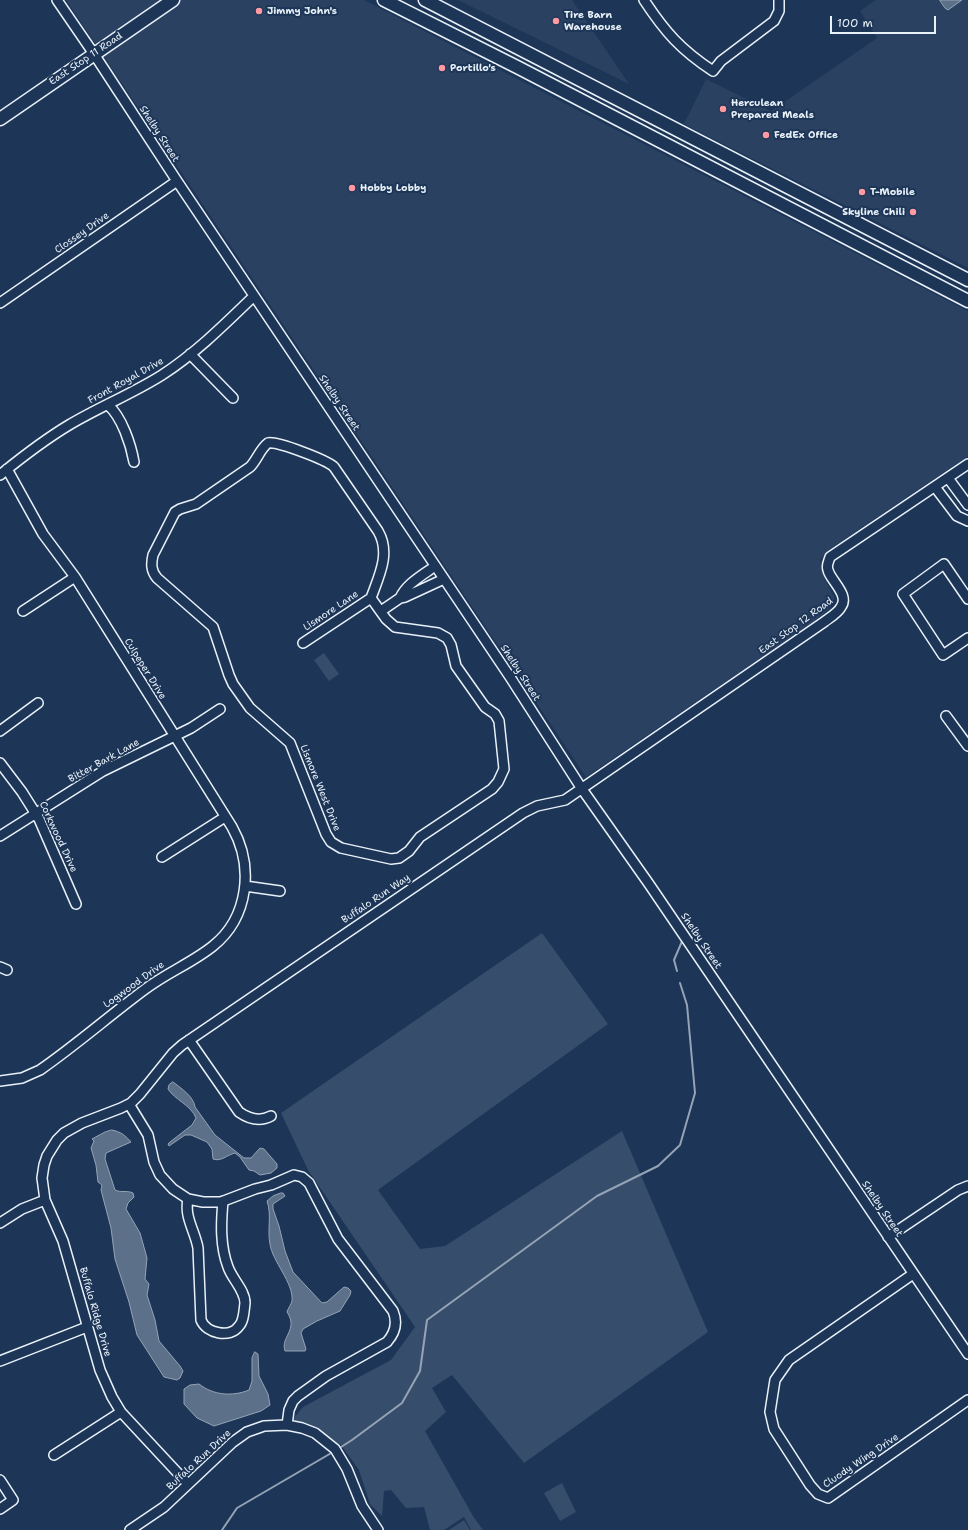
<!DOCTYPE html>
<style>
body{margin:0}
#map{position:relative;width:968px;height:1530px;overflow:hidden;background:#1d3557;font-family:"Shantell Sans",sans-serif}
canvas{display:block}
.scale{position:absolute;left:830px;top:16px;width:106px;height:18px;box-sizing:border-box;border:2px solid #e8f1f8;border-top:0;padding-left:5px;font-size:12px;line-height:14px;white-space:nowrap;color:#e8f1f8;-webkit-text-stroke:3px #1d3557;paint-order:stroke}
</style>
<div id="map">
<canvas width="968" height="1530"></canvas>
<div class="scale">100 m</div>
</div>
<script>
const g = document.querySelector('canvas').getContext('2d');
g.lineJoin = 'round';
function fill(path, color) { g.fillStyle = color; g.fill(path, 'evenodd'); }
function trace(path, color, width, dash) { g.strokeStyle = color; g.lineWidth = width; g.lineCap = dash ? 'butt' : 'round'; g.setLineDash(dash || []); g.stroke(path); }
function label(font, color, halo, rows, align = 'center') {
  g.font = font + ' "Shantell Sans",sans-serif'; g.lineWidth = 4; g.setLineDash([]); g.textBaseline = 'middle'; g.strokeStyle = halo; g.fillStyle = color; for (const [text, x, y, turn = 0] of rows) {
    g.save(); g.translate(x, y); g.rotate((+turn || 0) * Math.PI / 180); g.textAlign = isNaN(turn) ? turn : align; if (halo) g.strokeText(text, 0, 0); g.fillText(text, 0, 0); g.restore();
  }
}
fill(new Path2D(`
 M66 0H364L968 311V456L827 551 820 560 825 580 834 597V602L829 609 819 618 586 777Z
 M458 0H572L629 84Z
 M876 0H968V268L684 124 706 79 771 111 877 38 860 11Z`), '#2a4162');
fill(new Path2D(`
 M324 653 339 674 329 681 314 660Z
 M542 933 608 1024 378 1190 420 1249 445 1246 622 1131 708 1332 524 1463 452 1375 432 1388 446 1412 425 1431 473 1516 483 1530H471L464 1517 444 1530H430L424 1507 406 1508 391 1490 384 1491 382 1516 370 1504 359 1470 341 1445 293 1419 303 1407 391 1360 415 1327 308 1170 281 1113Z
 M562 1483 576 1512 560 1521 544 1493Z
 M464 1520 470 1530H449Z`), '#374d6c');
const water = new Path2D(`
 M940 0H962L948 10 945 8Z
 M173 1082C181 1088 194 1097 195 1107L215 1135 244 1158H251L260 1148 264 1149 277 1164V1168L271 1173 260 1175 254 1171 249 1170 240 1157 235 1153C227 1155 221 1162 213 1159L212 1149 207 1142 191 1135H185L169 1146 168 1144 170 1142 192 1125 196 1118C191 1105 175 1100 168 1089L169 1085Z
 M112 1130C121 1132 125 1135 131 1142L106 1153 105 1159 115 1190C121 1193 127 1190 133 1193L134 1197 128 1203 126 1209 140 1233 147 1258 145 1279 149 1284 147 1295 155 1320 159 1341 180 1366 183 1371 180 1378 177 1380 164 1377 137 1335 129 1302 115 1259 111 1228 101 1190 102 1185 98 1182 96 1165 91 1148 94 1141 92 1139 105 1132Z
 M281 1193H283L285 1196 273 1204V1209L279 1226 285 1251 293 1272 322 1303 327 1302 344 1287 348 1288 351 1291 350 1295 340 1311 317 1321 303 1329 301 1333 306 1349 305 1351H285C280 1337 299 1330 287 1312 288 1308 291 1305 292 1301 294 1283 272 1261 270 1244 267 1230 272 1215 267 1201L273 1196Z
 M255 1352 258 1354 259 1376 268 1394 270 1405 261 1411 214 1426 197 1418 184 1404V1389L190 1385 199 1384C213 1395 232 1397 249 1390L252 1381V1358Z`);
fill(water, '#5d7089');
trace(water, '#95a4b5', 1);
trace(new Path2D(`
 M677 971 674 960 683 939
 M338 1449 352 1440 402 1403 420 1371 427 1320 597 1196 658 1166 680 1145 695 1093 687 1005 680 983
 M222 1530 237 1508 333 1452`), '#95a4b5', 2);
const minor = new Path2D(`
 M57 0 94 54 177 181 510 677 582 789 649 884 968 1354
 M644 0C665 32 681 50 713 71L721 61 774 21 779 11V0
 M0 303 177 181
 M190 354 233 398
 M108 405C122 417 131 445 134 462
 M268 443C277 441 327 460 334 467L378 531C391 553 379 576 371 598L386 619 395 627 438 633 447 638 451 645 456 666 485 707 495 714 499 721 504 769 498 782 492 789 420 837 409 851 399 858 391 859 341 848 331 842 326 834 290 743 250 708 233 684 229 675 213 627 157 578C151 571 151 564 153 555L175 512 180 509 196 504 250 467C257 460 260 449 268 443Z
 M0 475C22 457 44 440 69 425 99 407 132 394 162 375 196 353 225 324 254 296
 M948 478 968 505
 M935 487 957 516 968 521
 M435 566C423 575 407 583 400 598L405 597 444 579
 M968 599 944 564 903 594 943 655 968 638
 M23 611 75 577
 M381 611 400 598
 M303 643 371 598
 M946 716 968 746
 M0 731 38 703
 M0 763 22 792 39 819 76 904
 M0 836 103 771 191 728 220 709
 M162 857 225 817
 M245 886 280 891
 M0 967 7 970
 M189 1040 239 1112C249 1119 260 1122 271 1116
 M0 1081 22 1078 40 1070C76 1045 109 1016 144 990 166 973 192 963 213 946 249 917 254 866 232 827L75 577 43 534 7 469
 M129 1104 148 1135 154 1162 160 1175 173 1189 188 1199 203 1202H221L255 1189 271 1185 294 1175 302 1177 309 1183 338 1239 393 1311C398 1323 395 1333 387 1342L326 1376 298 1396 293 1401 289 1410 287 1425
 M188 1199C184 1217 195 1231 198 1248L201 1320C206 1333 230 1339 239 1326 244 1321 244 1310 245 1303 245 1290 232 1279 228 1267 220 1246 221 1223 223 1201
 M0 1223 22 1209 45 1200
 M888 1237 958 1190 968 1186
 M913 1274 789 1360 775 1380 770 1412 774 1429 810 1485 818 1494 828 1498 968 1400
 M0 1361 87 1327
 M54 1455 121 1412
 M0 1480 13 1500 0 1509
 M188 1484 121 1412 112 1397 100 1370 63 1241 45 1200 42 1178 44 1165 47 1156 57 1140 64 1133 82 1123 121 1108 131 1103 140 1094 173 1053 182 1045 523 813 537 806 565 800 824 622C829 618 838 613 841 607 850 595 830 580 828 570 826 565 829 561 830 557L968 464
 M130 1530 164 1507 233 1442 247 1432 264 1426 287 1425 302 1428 315 1433 335 1449 347 1469 362 1506 378 1530`);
const major = new Path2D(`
 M384 0 519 68 968 301
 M425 0 968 280
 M0 119 173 0`);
trace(minor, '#e8f1f8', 12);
trace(major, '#e8f1f8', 15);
trace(minor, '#1d3557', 9);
trace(major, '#1d3557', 12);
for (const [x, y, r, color] of [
 [259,11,4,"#ff9aa2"],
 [556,21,4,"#ff9aa2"],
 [442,68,4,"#ff9aa2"],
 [723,109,4,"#ff9aa2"],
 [766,135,4,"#ff9aa2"],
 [352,188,4,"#ff9aa2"],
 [862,192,4,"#ff9aa2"],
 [913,212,4,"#ff9aa2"]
]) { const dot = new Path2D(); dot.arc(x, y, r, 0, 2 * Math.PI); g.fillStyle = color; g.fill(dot); trace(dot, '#1d3557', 1.5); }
label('bold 10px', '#e8f1f8', '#1d3557', [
 ["Jimmy John's",267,11],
 ["Tire Barn",564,15],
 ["Warehouse",564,27],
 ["Portillo's",450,68],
 ["Herculean",731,103],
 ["Prepared Meals",731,115],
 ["FedEx Office",774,135],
 ["Hobby Lobby",360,188],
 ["T-Mobile",870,192],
 ["Skyline Chili",905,212,"right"]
], 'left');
label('10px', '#e8f1f8', '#1d3557', [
 ["East Stop 11 Road",86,59,-34],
 ["Shelby Street",159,134,57],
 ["Clossey Drive",82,233,-35],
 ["Front Royal Drive",126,381,-29],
 ["Shelby Street",339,403,56],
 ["Lismore Lane",331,611,-34],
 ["East Stop 12 Road",796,626,-36],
 ["Culpeper Drive",145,669,58],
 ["Shelby Street",520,673,57],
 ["Bitter Bark Lane",104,761,-29],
 ["Lismore West Drive",320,788,68],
 ["Corkwood Drive",58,837,65],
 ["Buffalo Run Way",376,899,-34],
 ["Shelby Street",701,941,56],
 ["Logwood Drive",134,985,-36],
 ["Shelby Street",882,1209,56],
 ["Buffalo Ridge Drive",95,1312,74],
 ["Buffalo Run Drive",199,1460,-43],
 ["Cluody Wing Drive",861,1461,-34]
]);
</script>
